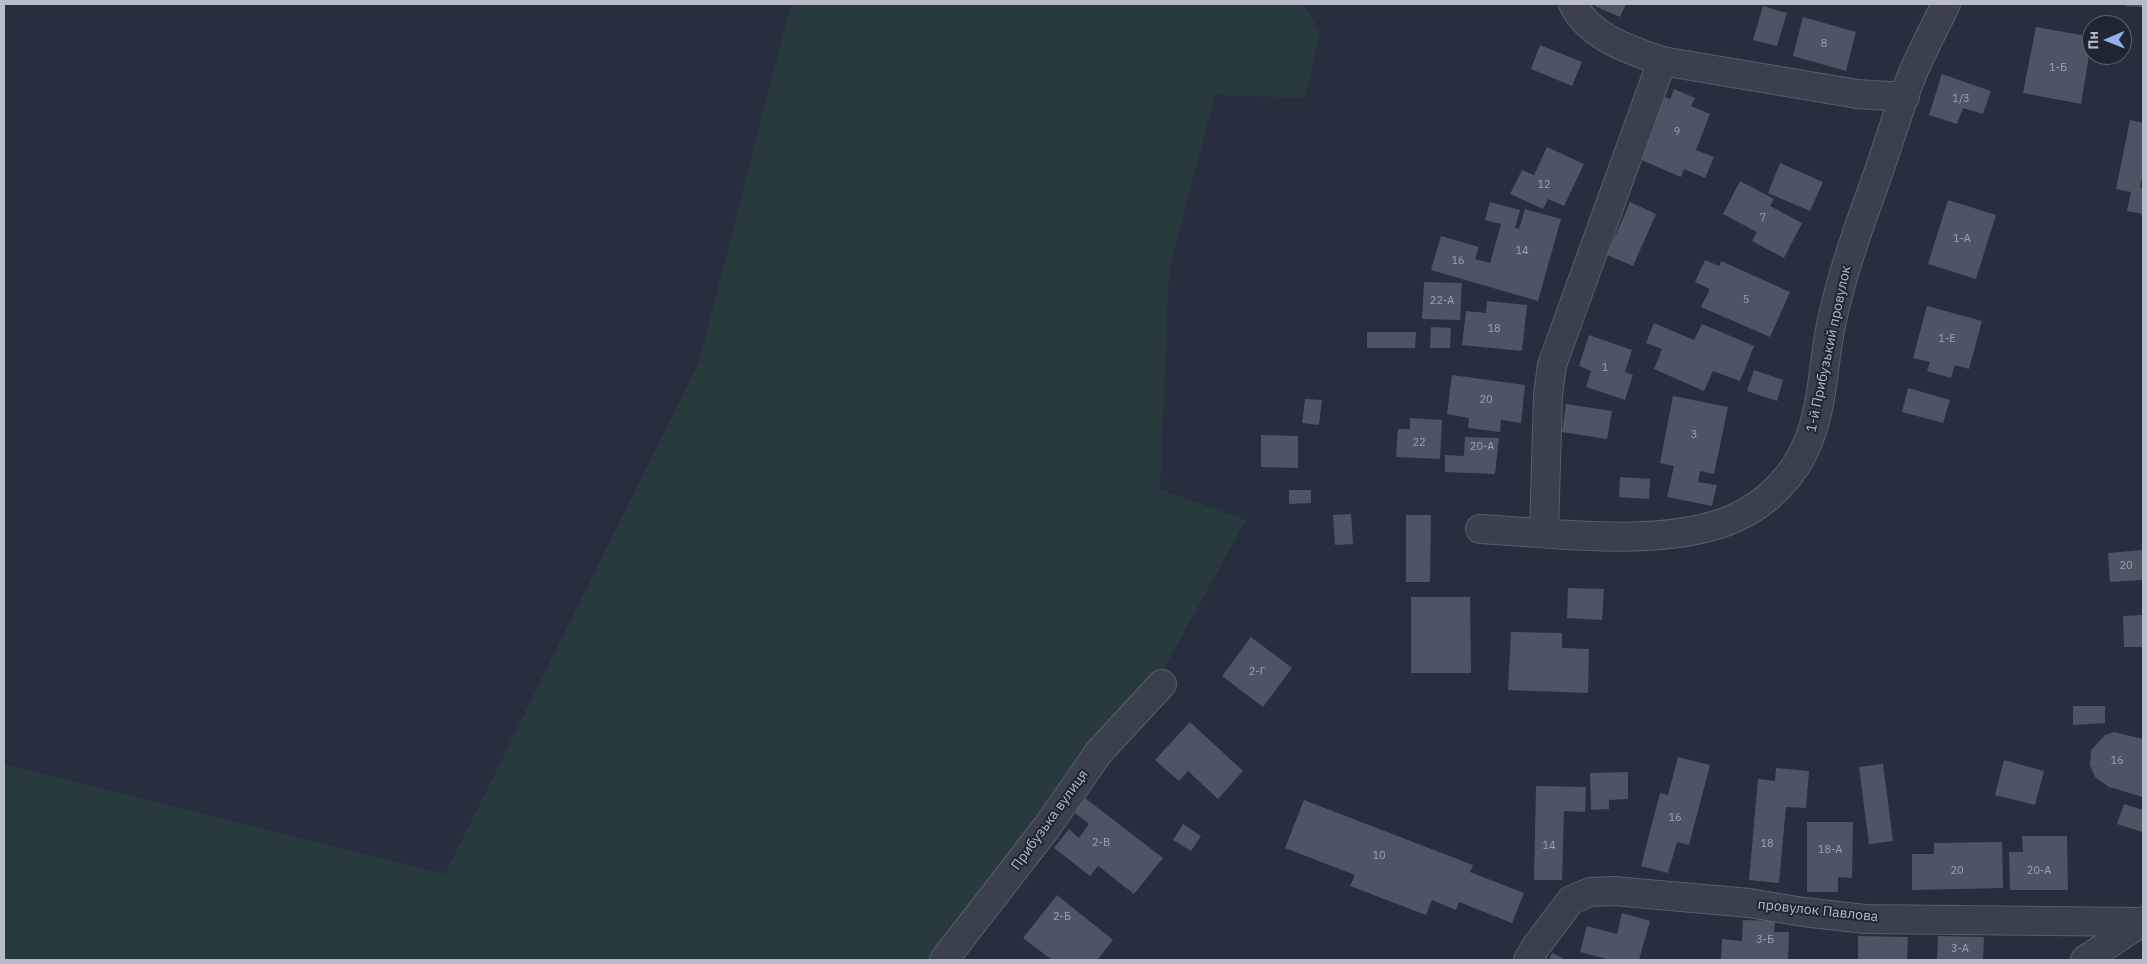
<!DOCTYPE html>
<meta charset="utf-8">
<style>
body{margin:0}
#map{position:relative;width:2147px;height:964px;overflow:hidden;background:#272e3d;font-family:"IBM Plex Sans",sans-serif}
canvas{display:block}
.frame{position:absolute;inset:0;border:5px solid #b7bcc8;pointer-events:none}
.north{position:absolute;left:2082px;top:15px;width:50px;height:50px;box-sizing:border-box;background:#1f2532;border:1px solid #5c616e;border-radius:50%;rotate:269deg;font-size:14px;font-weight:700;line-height:20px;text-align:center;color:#b7bcc8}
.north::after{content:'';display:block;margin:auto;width:18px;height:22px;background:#94b0ef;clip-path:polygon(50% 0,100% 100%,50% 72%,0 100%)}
</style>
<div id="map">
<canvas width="2147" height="964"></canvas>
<div class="frame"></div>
<div class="north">Пн</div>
</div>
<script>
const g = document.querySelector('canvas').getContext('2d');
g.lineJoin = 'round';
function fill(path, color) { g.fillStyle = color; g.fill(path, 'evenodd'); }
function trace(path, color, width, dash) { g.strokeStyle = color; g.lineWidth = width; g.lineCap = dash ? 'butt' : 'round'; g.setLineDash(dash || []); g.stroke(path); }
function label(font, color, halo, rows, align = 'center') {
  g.font = font + ' "IBM Plex Sans",sans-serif'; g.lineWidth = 4; g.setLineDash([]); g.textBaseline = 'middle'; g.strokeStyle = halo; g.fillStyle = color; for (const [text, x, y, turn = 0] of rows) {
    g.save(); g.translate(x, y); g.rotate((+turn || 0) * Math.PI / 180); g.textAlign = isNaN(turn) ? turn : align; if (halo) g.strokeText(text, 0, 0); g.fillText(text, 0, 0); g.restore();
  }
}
fill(new Path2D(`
 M791 4H1303L1320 32 1305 98 1215 95 1169 270 1160 489 1246 520 1157 681 936 960H4V764L445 874 699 362Z`), '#293a3e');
fill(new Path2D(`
 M1596 4H1626L1620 17 1595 6Z
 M2126 4H2143V7L2126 6Z
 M1763 6 1787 13 1777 46 1753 40Z
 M1803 17 1856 32 1846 71 1793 56Z
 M2036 27 2092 37 2081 104 2023 93Z
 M1540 45 1582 62 1572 86 1531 69Z
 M1942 74 1991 91 1983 114 1963 108 1957 124 1929 115Z
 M1674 89 1695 98 1691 106 1710 114 1696 150 1714 157 1705 178 1684 169 1681 177 1639 159 1665 97 1670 99Z
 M2130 120 2143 123V172L2140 188 2143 189V214L2127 211 2131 192 2116 189Z
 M1547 147 1584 164 1564 206 1548 199 1543 209 1510 194 1522 170 1534 175Z
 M1780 163 1823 182 1810 211 1768 193Z
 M1740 181 1774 199 1770 206 1802 223 1784 258 1752 241 1757 232 1723 214Z
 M1948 200 1996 215 1976 279 1928 264Z
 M1490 202 1520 210 1515 228 1519 229 1525 209 1561 219 1538 301 1431 270 1441 236 1479 247 1475 259 1490 263 1501 224 1485 220Z
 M1630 202 1656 214 1633 266 1607 255Z
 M1705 260 1719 266 1721 261 1790 292 1770 337 1701 307 1710 289 1695 282Z
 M1424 282 1462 283 1460 320 1422 319Z
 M1487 301 1527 305 1522 351 1462 345 1466 311 1486 313Z
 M1927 306 1982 321 1969 369 1955 365 1951 378 1927 371 1930 362 1913 358Z
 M1654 323 1694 340 1702 324 1754 346 1740 381 1713 371 1704 391 1654 369 1662 349 1646 343Z
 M1431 327 1451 328 1450 348H1430Z
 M1367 332H1416L1415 348H1367Z
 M1589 335 1632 350 1625 372 1633 375 1625 400 1586 387 1591 371 1579 366Z
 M1754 370 1783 380 1777 401 1747 391Z
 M1452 375 1525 385 1521 423 1501 420 1500 432 1468 428 1469 418 1447 414Z
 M1908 388 1950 400 1943 423 1902 412Z
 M1673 396 1728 407 1714 474 1700 471 1698 482 1717 485 1712 506 1667 497 1674 466 1660 463Z
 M1305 399 1322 400 1319 425 1302 423Z
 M1566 404 1612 411 1607 439 1562 432Z
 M1410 418 1442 420 1440 459 1396 457 1398 429H1410Z
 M1261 435 1298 436V468L1261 467Z
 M1465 437 1499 438 1495 474 1445 472V455L1464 456Z
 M1620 477 1650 479 1649 499 1619 497Z
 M1289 490H1311V503L1289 504Z
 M1351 514 1353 544 1335 545 1333 515Z
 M1406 515H1431L1430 582H1406Z
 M2143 550V580L2110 582 2108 553Z
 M1568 588 1604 589 1602 620 1567 618Z
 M1411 597H1470L1471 673H1411Z
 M2143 615V647H2124L2123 616Z
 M1511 632 1562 633V648L1589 649 1588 693 1508 690Z
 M1251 637 1292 668 1263 707 1222 676Z
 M2073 706H2105V723L2073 725Z
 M1190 722 1243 771 1218 799 1188 771 1179 781 1155 760Z
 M2114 732 2143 739V797L2109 787 2095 777 2090 765 2091 750 2105 735Z
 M1678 757 1710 765 1689 845 1677 842 1668 873 1641 866 1660 793 1668 795Z
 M2004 760 2044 771 2035 805 1995 795Z
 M1883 764 1893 841 1869 844 1859 767Z
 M1776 768 1809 771 1806 808 1786 807 1779 883 1749 880 1758 779 1775 781Z
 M1628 772V799L1609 800V809L1591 810 1590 773Z
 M1536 786 1586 787 1585 812 1564 811 1562 880H1534Z
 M1081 795 1163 858 1134 894 1098 866 1090 876 1054 848 1069 829 1079 838 1089 824 1070 809Z
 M1304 800 1473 865 1470 872 1524 893 1512 923 1459 902 1456 910 1432 900 1426 915 1350 886 1355 875 1285 848Z
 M2124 804 2143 810V832L2117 824Z
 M1807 822H1853L1852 878 1838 877V892H1807Z
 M1183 824 1201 836 1191 851 1173 840Z
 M2022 836H2067L2068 890H2010L2009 852H2023Z
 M2002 842 2003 888 1912 890V854H1934V843Z
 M1057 895 1113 940 1097 960H1052L1023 938Z
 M1622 913 1650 921 1639 960H1610L1580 952 1587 926 1617 934Z
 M1743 920 1775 921 1774 932H1789L1788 960H1721L1722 939 1742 941Z
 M1858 936 1908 937 1907 960H1858Z
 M1938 936 1984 937 1983 960H1937Z
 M1552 953 1566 960H1549Z`), '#4d5565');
const minor = new Path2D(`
 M1662 61 1857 94 1905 97
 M1480 529C1556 533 1665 549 1735 518 1768 503 1795 475 1808 442 1824 403 1823 360 1832 320 1842 274 1858 229 1874 185 1887 149 1898 111 1912 75 1922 51 1935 27 1946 4
 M1544 532 1548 395 1552 365 1662 61C1630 50 1589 37 1573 4
 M944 960 1047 827 1099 752 1162 684
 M1528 960 1537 945 1571 900 1590 892 1614 891 1749 903 1803 912 1865 919 2140 922
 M2085 960 2143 921`);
trace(minor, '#585e6b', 30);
trace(minor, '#3a404d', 28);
label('11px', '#9ca2af', null, [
 ["8",1824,44],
 ["1-Б",2058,68],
 ["1/3",1961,99],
 ["9",1677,132],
 ["12",1544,185],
 ["7",1763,218],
 ["1-А",1962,239],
 ["14",1522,251],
 ["16",1458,261],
 ["5",1746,300],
 ["22-А",1442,301],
 ["18",1494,329],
 ["1-Е",1947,339],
 ["1",1605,368],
 ["20",1486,400],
 ["3",1694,435],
 ["22",1419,443],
 ["20-А",1482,447],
 ["20",2126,566],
 ["2-Г",1257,672],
 ["16",2117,761],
 ["16",1675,818],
 ["2-В",1101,843],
 ["18",1767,844],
 ["14",1549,846],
 ["18-А",1830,850],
 ["10",1379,856],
 ["20",1957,871],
 ["20-А",2039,871],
 ["2-Б",1062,917],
 ["3-Б",1765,940],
 ["3-А",1960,949]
]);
label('14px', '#b7bcc8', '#1f2532', [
 ["1-й Прибузький провулок",1829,349,-78],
 ["Прибузька вулиця",1050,820,-54],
 ["провулок Павлова",1818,911,6]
]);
</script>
